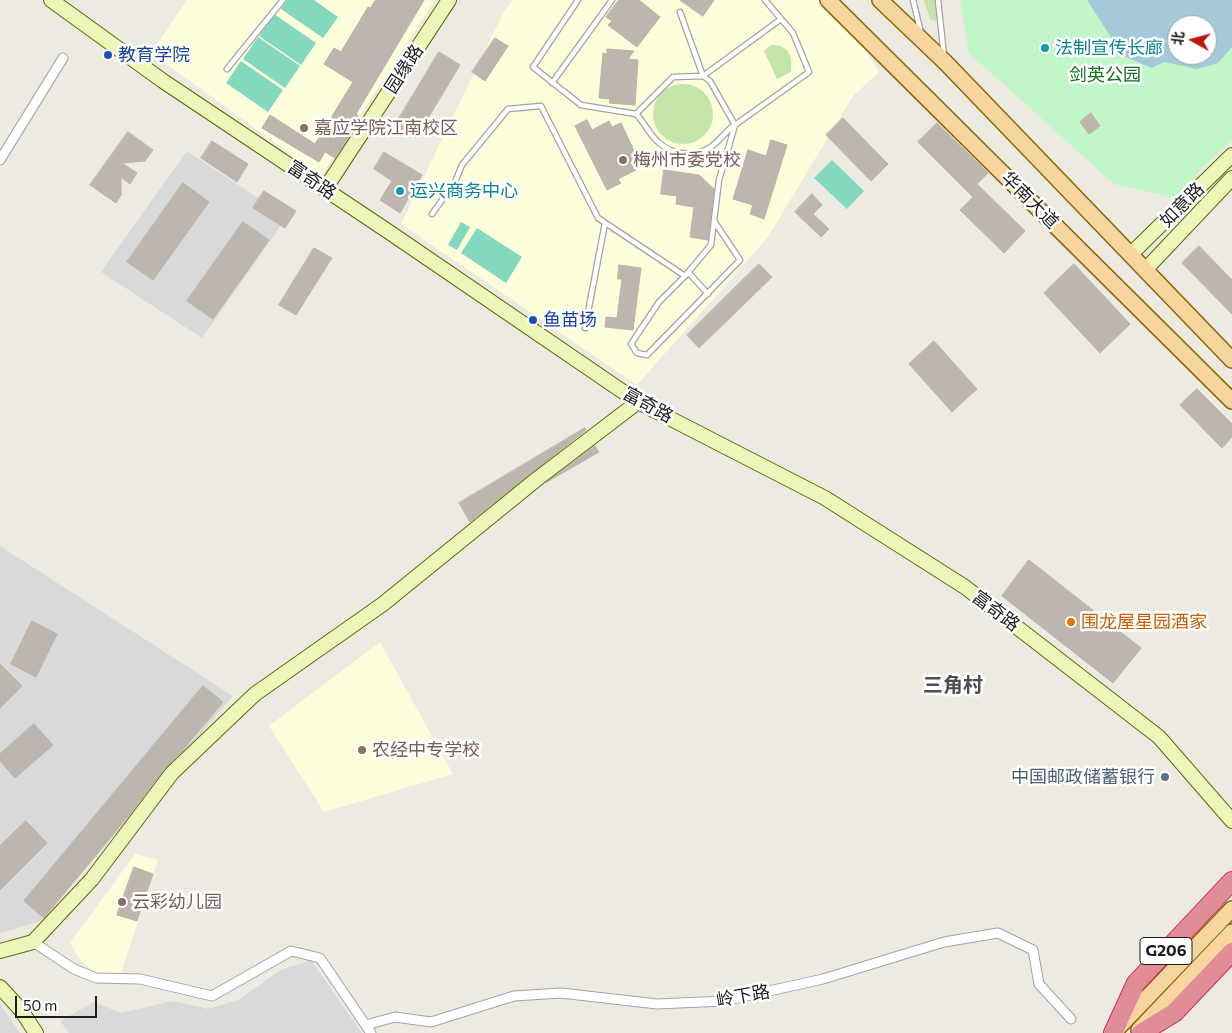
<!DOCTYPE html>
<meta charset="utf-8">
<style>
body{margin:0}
#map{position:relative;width:1232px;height:1033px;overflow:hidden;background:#edeae2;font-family:Commissioner,"Noto Sans SC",sans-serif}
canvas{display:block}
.north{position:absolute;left:1167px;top:15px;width:50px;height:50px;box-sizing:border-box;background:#fff;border:1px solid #a4a4a4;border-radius:50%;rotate:277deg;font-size:14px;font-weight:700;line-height:20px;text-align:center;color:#1c1c1c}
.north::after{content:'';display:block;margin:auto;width:18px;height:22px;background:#bd170b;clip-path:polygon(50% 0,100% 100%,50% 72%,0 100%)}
.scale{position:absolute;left:15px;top:996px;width:82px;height:22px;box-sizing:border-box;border:2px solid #1c1c1c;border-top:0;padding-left:6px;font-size:15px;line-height:18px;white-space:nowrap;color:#1c1c1c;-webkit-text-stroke:4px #fff;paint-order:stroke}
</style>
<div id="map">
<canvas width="1232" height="1033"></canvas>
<div class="north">北</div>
<div class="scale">50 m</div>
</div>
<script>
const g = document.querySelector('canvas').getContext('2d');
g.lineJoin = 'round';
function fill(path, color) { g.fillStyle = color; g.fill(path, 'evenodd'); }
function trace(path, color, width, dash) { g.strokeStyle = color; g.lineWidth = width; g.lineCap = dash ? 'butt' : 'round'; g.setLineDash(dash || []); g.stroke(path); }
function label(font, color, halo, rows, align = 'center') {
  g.font = font + ' Commissioner,"Noto Sans SC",sans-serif'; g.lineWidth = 5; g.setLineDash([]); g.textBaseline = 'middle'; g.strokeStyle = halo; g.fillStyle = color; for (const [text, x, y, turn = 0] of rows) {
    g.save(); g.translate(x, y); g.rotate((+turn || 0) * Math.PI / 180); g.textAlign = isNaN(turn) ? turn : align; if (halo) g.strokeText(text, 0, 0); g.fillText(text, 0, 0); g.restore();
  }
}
fill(new Path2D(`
 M187 151 287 217 202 338 101 272Z
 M0 546 233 696 41 921 0 933Z
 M311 960 362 1033H69L60 1021 94 1002 121 1013 173 1001 208 1009 238 1000 281 970Z
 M0 1004 20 1033H0Z`), '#dad9d9');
fill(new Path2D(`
 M187 0H435L321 176 151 53Z
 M513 0H830L838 7 879 72 853 96 768 237 637 385 401 224 504 11Z
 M380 642 453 774 324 812 269 726Z
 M135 854 158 860 121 973H96L81 961 70 943Z`), '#fbfddb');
fill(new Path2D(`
 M924 0H935L938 17 936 21 930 19Z
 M771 45C788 44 793 56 791 72L777 79 764 51Z
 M653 114a30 30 0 1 1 60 0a30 30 0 1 1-60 0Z`), '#c3e5aa');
fill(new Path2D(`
 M960 0H1232V140L1201 169 1180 199 1114 184 969 53ZM1177 25H1207V55H1177Z`), '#c0f6c8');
fill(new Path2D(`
 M287 0H314L338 17 323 38 281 9Z
 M274 14 316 43 301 65 259 36Z
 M258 37 300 66 285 88 243 59Z
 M241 61 283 90 268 112 226 83Z
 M832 160 864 191 847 209 814 178Z
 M461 222 470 227 457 250 448 245Z
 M477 228 522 257 506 283 461 253Z`), '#84d8bd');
fill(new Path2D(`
 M1087 0H1232V47L1218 63 1197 69 1164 62 1152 68 1123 56ZM1177 25H1207V55H1177Z`), '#a5c9d8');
const building = new Path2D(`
 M376 0H424L356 114 361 118 335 158 325 152 319 162 262 128 270 115 315 144 353 82 324 64 334 48 341 52 368 7 370 8Z
 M619 0H639L660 17 637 47 608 25 612 21 606 17Z
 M680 0H714L703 16Z
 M495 38 508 46 485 81 472 72Z
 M607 49 634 51 628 59 638 60 635 105 609 103 610 99 599 98 603 53 607 54Z
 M439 52 460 65 416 138 395 125Z
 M1091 113 1100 126 1089 134 1080 122Z
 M843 118 888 164 871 181 826 135Z
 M587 120 592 130 609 121 612 127 621 123 638 159 631 162 636 170 618 179 621 183 607 190 575 126Z
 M937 123 988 173 977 184 1025 231 1004 253 960 210 973 197 918 142Z
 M128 132 153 150 145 161 122 163 137 173 130 184 121 177V195L116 203 90 185Z
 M771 140 787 145 764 219 750 214 753 205 733 199 748 150 766 156Z
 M212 141 248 164 237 182 201 158Z
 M384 152 422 175 400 213 380 200 392 181 374 169Z
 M664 170 699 175 714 189 708 240 690 237 694 207 676 204 677 196 661 194Z
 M183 183 209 202 153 280 127 262Z
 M264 191 296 211 285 228 253 208Z
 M812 194 822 205 813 214 829 229 821 237 795 212Z
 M243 222 269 240 213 319 187 301Z
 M1199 246 1232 280V314L1182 263Z
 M314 248 332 258 296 315 279 305Z
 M759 264 772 277 699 348 687 335Z
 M1074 264 1130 324 1100 353 1044 293Z
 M619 265 641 268 633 330 605 327 606 317 617 318 622 279H618Z
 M934 341 977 389 952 412 909 364Z
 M1197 389 1232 424V437L1222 448 1180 405Z
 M585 428 586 430 470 522 459 503Z
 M595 446 599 452 547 482Z
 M1029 560 1141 648 1113 683 1002 596Z
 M32 621 57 634 36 677 11 664Z
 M0 664 22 686 0 708Z
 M203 686 223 702 182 751 165 768 129 815 44 918 24 901Z
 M34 724 53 745 15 778 0 761V754Z
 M26 821 47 843 0 890V846Z
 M134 867 153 874 137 921 117 915Z`);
fill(building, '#bdb6af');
trace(building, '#beb2a5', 1);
const lane = new Path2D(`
 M578 0 533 67 581 105 636 114 673 77 703 76 781 19
 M913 0 921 33
 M938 0 944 56
 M227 69 283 0
 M552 83 612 0
 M636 114C644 122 649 134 658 142 672 155 696 158 712 146 721 140 725 131 735 125L710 81 703 76 680 12
 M432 214 455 182 462 165 508 109 541 106 598 218 685 276 711 245 719 180 735 125 809 72 793 33 765 0
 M688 272 708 294
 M685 276 659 302 631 344 637 353 647 355 740 260 714 221
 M585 328 605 223`);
const street = new Path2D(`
 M0 160 63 58
 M33 942 74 969 96 978 140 979 212 996 291 951 320 958 371 1033
 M366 1025 395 1017 431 1022 514 996 561 993 657 1004 724 1001 823 979 944 942 998 933 1033 950 1039 984 1071 1019`);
const secondary = new Path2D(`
 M51 0 163 81 392 234 638 402 825 498 965 587 1159 737 1232 821
 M325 189 449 0
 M1131 254 1232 155
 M1146 269 1232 178
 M0 951 33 942 92 879 172 773 255 694 383 604 537 479 638 402
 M0 987 21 1010 36 1033`);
const primary = new Path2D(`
 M828 0 1232 401
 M880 0 945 62 1232 360
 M1117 1029 1232 909
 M1139 1030 1232 932`);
const highway = new Path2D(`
 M1113 1033 1136 983 1232 881
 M1141 1033 1174 1013 1232 952`);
trace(lane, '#a3a3a3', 7);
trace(street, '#a3a3a3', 11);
trace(secondary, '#5b6b0b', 16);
trace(primary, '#8c6908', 18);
trace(highway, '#cd2d5a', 20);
trace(lane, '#fff', 4.5);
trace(street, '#fff', 9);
trace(secondary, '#eef5b8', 14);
trace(primary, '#f6d69e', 15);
trace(highway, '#e18d97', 18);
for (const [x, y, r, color] of [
 [1045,48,5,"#0f9aa8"],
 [108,55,5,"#1a4fb4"],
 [304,128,5,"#8d6e63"],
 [623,160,5,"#8d6e63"],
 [400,191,5,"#0f9aa8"],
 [533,320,5,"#1a4fb4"],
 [1071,622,5,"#e8710a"],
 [362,750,5,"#8d6e63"],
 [1165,777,5,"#5c6f8a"],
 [122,902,5,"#8d6e63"]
]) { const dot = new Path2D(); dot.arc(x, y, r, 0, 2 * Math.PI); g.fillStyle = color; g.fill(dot); trace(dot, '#fff', 2); }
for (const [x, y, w] of [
 [1166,951,52]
]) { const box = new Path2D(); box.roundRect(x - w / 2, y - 13.5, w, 27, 4); g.fillStyle = '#fff'; g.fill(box); trace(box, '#1c1c1c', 1); }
label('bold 16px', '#1c1c1c', null, [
 ["G206",1166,951]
]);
label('18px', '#0d838f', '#fff', [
 ["法制宣传长廊",1055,48],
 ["运兴商务中心",410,191]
], 'left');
label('18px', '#164399', '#fff', [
 ["教育学院",118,55],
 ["鱼苗场",543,320]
], 'left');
label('18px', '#1c1c1c', '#fff', [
 ["园缘路",404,69,-57],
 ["富奇路",312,180,34],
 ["华南大道",1030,200,45],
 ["如意路",1182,205,-45],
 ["富奇路",648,405,29],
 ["富奇路",996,611,37],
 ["岭下路",743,996,-10]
]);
label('18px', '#117320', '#fff', [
 ["剑英公园",1105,75]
]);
label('18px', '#785e54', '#fff', [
 ["嘉应学院江南校区",314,128],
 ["梅州市委党校",633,160],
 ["农经中专学校",372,750],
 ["云彩幼儿园",132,902]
], 'left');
label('18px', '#c56008', '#fff', [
 ["围龙屋星园酒家",1081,622]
], 'left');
label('18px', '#4e5e75', '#fff', [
 ["中国邮政储蓄银行",1155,777]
], 'right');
label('bold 20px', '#4f4f4f', '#fff', [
 ["三角村",953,685]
]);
</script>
